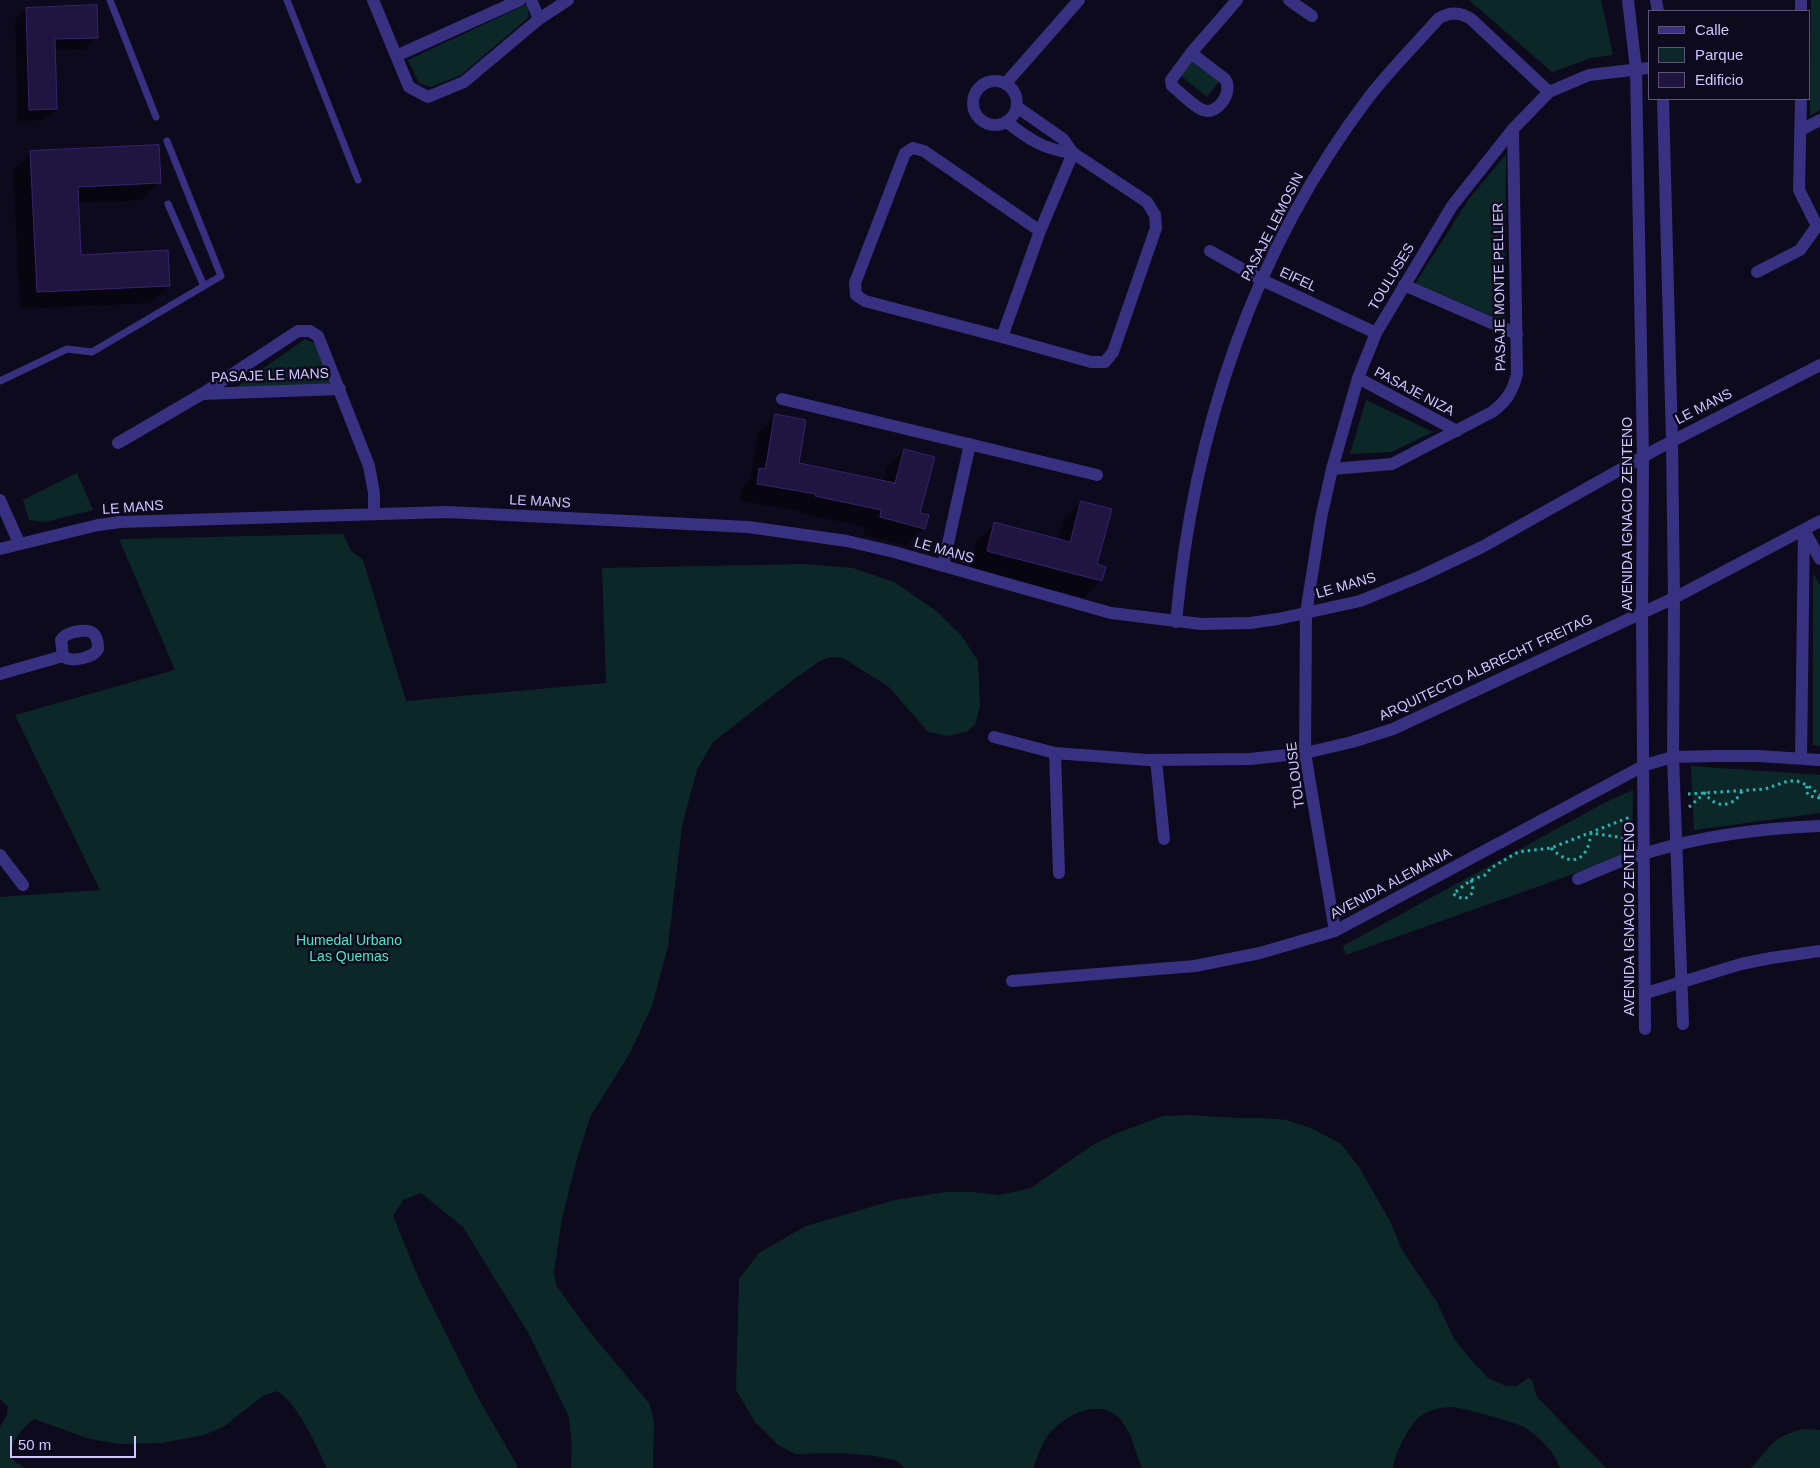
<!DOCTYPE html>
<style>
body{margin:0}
#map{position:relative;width:1820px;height:1468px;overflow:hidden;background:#0e0a1d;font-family:Arial,sans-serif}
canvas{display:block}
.legend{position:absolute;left:1648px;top:10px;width:162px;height:90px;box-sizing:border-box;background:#0e0a1d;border:1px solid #5c5577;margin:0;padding:6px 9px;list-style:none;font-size:15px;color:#d0c6ff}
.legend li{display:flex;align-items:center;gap:10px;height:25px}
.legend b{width:25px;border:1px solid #5c5577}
.scale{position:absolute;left:10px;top:1436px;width:126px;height:22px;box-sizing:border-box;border:2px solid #d0c6ff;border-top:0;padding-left:6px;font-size:15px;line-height:18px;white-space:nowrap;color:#d0c6ff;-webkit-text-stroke:4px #0e0a1d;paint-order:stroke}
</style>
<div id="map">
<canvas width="1820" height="1468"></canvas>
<ul class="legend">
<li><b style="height:6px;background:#383181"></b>Calle</li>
<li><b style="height:14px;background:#0c2728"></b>Parque</li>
<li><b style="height:14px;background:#201440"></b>Edificio</li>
</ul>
<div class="scale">50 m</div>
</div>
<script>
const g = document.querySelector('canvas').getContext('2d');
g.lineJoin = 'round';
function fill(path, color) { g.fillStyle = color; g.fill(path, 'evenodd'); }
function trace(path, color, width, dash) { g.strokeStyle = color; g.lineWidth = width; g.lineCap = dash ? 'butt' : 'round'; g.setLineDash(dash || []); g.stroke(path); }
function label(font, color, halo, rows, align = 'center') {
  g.font = font + ' Arial,sans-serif'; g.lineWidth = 5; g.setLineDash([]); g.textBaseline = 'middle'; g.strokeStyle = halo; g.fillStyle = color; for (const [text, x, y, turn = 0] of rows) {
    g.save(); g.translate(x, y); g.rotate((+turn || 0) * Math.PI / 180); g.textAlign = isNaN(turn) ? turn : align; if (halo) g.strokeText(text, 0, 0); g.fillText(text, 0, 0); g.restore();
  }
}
fill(new Path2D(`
 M1469 0H1601L1613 55 1591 58 1552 72Z
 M1811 0H1820V110L1810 116Z
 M527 4 529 17 461 75 431 87 419 83 408 60Z
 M1194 57 1221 79 1207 97 1180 75Z
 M1506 154 1505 321 1415 284 1469 199Z
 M305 339 316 344 333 384 235 388Z
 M1366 400 1433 432 1391 452 1350 454Z
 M77 473 93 510 45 522 29 520 23 500Z
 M343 534 351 551 363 560 406 701 606 683 602 568 805 564 853 568 894 582 935 610 961 635 978 661 980 705 975 725 966 732 947 736 928 732 889 687 843 658 831 657 820 661 797 677 713 742 697 770 682 826 668 946 652 1006 630 1053 590 1117 575 1166 562 1218 554 1272 556 1285 589 1331 649 1403 654 1421 653 1468H571L572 1446 569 1417 529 1334 463 1227 421 1193 403 1200 393 1216 421 1284 477 1396 513 1458 518 1468H327C315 1444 300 1406 277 1391L263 1396 223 1427 204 1435 161 1443 119 1444 90 1439 34 1419C26 1425 9 1442 11 1455 12 1461 20 1465 25 1468H0V1427L7 1415 8 1406 0 1399V897L100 890 15 715 175 670 119 539Z
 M1813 573 1820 585V746L1813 745Z
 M1691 766 1820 775V813L1694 830Z
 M1633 790 1632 853 1346 955 1343 946 1604 803Z
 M1192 1115 1236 1118H1264L1287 1120 1313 1129 1341 1144 1359 1167 1391 1223 1402 1250 1437 1302 1454 1339 1471 1360 1488 1378 1506 1386H1517L1528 1378 1532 1380 1537 1397 1606 1468H1560C1556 1453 1536 1433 1522 1426 1512 1422 1461 1407 1451 1407 1442 1407 1433 1409 1425 1413 1411 1420 1395 1452 1393 1468H1142C1135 1452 1132 1432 1120 1419 1100 1397 1066 1414 1050 1433 1042 1442 1038 1457 1033 1468H904L898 1461 875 1456 843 1453 795 1454 778 1445 755 1422 736 1390 739 1279 759 1253 806 1226 895 1200 946 1192H971L1000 1195 1031 1188 1091 1146 1117 1133 1163 1116Z
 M1803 1429 1820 1430V1468H1751C1772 1446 1771 1437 1803 1429Z`), '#0c2728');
fill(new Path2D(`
 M26 9 97 37 85 49 54 50 56 109 44 120 18 121 15 20Z
 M31 152 159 183 142 200 77 203 80 256 169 286 151 303 20 309 13 170Z
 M775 416 798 464 883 482 887 468 904 450 919 513 924 528 907 546 863 534 865 527 799 513V511L740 501 742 487 750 480 758 433Z
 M1081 502 1101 580 1084 598 970 568 977 541 995 524 1058 540 1064 520Z`), '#0007');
const building = new Path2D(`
 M97 5 98 38 55 39 57 109 29 110 26 8Z
 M159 145 161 183 78 187 81 255 168 250 170 286 37 292 30 151Z
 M775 414 806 420 799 463 895 483 904 449 935 457 920 513 929 515 925 529 880 517 881 510 815 496 816 494 757 484 759 468 765 469Z
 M1081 501 1112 509 1097 564 1106 567 1102 581 987 551 994 522 1070 542Z`);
fill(building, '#201440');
trace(building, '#37246e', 1);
trace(new Path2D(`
 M1807 786 1806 791 1809 796 1820 798
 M1688 794 1765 789 1788 781H1797L1807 785 1820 795
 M1689 807 1705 793C1715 809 1733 808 1742 791
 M1551 848C1572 869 1588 860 1591 833L1631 839
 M1471 880C1474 889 1474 896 1463 899L1453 894 1471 880 1485 875 1491 868 1518 852 1551 848 1630 817`), '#23b7b6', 3, [2.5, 4]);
trace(new Path2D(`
 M110 0 156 117
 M287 0 358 180
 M168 204 204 286
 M0 381 67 349 92 352 221 276 167 141`), '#383181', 7);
trace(new Path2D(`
 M373 0 409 87 428 97 464 82 539 19 568 0
 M531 0 539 19
 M1289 0 1312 16
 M1628 0 1636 69 1643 456 1642 612 1645 1029
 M1656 0 1658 11
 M1801 11V0
 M1191 53 1225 79C1234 92 1217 116 1203 110 1194 107 1180 92 1172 86L1171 80 1191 53 1237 0
 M396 56 520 0
 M973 103a22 22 0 1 1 44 0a22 22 0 1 1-44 0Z
 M1006 83 1079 0
 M1663 99 1672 441 1674 598 1673 757 1683 1024
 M1801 99 1799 190 1817 226
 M1017 107 1063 139 1073 153 1147 202 1155 215 1156 228 1113 352 1105 362H1091L1002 337 865 301 856 295 855 283 905 153 913 148 924 151 1040 231 1073 153
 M1007 122C1028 139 1045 150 1073 153
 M1801 130 1820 120
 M1210 251 1262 280 1376 333
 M1757 272 1800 250 1817 226H1820
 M1404 285 1517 334
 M1002 337 1040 231
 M1358 378 1457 431
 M202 394 340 389
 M782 399 1097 475
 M118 443 202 394 298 331H310L318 336 369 466 374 493V513
 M1332 469 1392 464 1492 412C1506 402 1513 391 1517 374L1513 129
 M0 500 19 543
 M1804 530 1820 559
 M0 549 98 525 120 522 447 512 748 527 847 541 894 552 1111 613 1201 624 1250 623 1278 619 1360 601 1419 577 1482 547 1657 449 1820 365
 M943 566 970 444
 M1176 622C1193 432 1253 250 1369 97 1390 70 1416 44 1439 18 1450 12 1461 12 1471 19L1549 92
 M0 674 63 656C71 663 93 658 98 649 98 630 89 629 74 632 68 634 64 635 61 640L63 656
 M994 737 1055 753 1148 760 1250 759 1305 753 1352 742 1393 729 1674 598 1820 521
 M1055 753 1059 873
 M1801 758 1804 530
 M1156 760 1164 839
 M0 855 23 885
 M1578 879C1600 870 1623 859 1646 853 1702 836 1762 828 1820 826
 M1335 931 1305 753 1306 613 1321 518 1332 469 1358 378 1376 333 1452 206 1513 129 1549 92 1589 75 1649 68
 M1012 981 1195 966 1260 953 1335 931 1645 765 1673 757 1716 756H1758L1820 760
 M1646 993 1741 964 1771 958 1820 951`), '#383181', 12);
label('14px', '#d0c6ff', '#0e0a1d', [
 ["PASAJE LEMOSIN",1273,227,-63],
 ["TOULUSES",1392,277,-59],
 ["EIFEL",1298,280,25],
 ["PASAJE MONTE PELLIER",1500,287,-91],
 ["PASAJE LE MANS",270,376,-2],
 ["PASAJE NIZA",1414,392,28],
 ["LE MANS",1704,407,-27],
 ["LE MANS",540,502,3],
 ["LE MANS",133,508,-4],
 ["AVENIDA IGNACIO ZENTENO",1628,514,-90],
 ["LE MANS",944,551,16],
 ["LE MANS",1346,586,-16],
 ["ARQUITECTO ALBRECHT FREITAG",1486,668,-25],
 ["TOLOUSE",1296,775,-97],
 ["AVENIDA ALEMANIA",1391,884,-28],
 ["AVENIDA IGNACIO ZENTENO",1630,919,-90]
]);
label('14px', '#49e8c9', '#0e0a1d', [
 ["Humedal Urbano",349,941],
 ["Las Quemas",349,957]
]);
</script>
